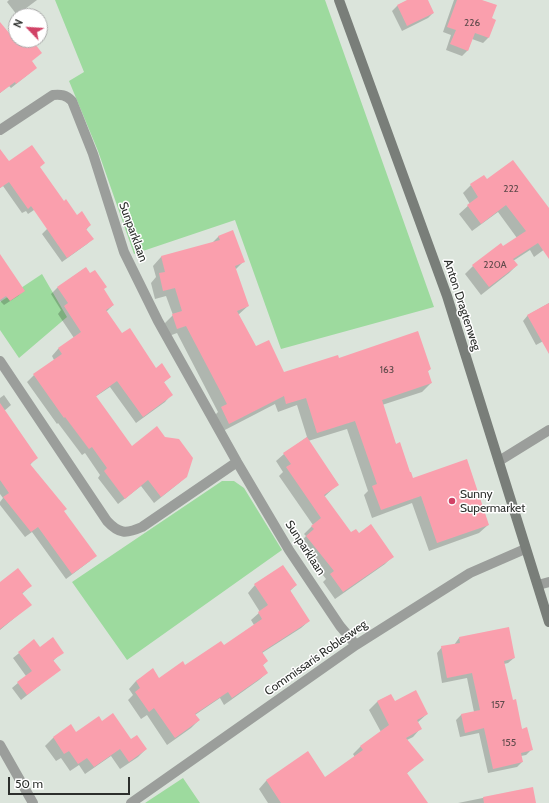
<!DOCTYPE html>
<style>
body{margin:0}
#map{position:relative;width:549px;height:803px;overflow:hidden;background:#dbe4db;font-family:Cabin,sans-serif}
canvas{display:block}
.north{position:absolute;left:8px;top:8px;width:40px;height:40px;box-sizing:border-box;background:#fff;border:1px solid #abacab;border-radius:50%;rotate:295deg;font-size:11px;font-weight:700;line-height:16px;text-align:center;color:#2c2f2c}
.north::after{content:'';display:block;margin:auto;width:14px;height:18px;background:#d14266;clip-path:polygon(50% 0,100% 100%,50% 72%,0 100%)}
.scale{position:absolute;left:8px;top:777px;width:122px;height:18px;box-sizing:border-box;border:2px solid #2c2f2c;border-top:0;padding-left:5px;font-size:12px;line-height:14px;white-space:nowrap;color:#2c2f2c;-webkit-text-stroke:3px #fff;paint-order:stroke}
</style>
<div id="map">
<canvas width="549" height="803"></canvas>
<div class="north">N</div>
<div class="scale">50 m</div>
</div>
<script>
const g = document.querySelector('canvas').getContext('2d');
g.lineJoin = 'round';
function fill(path, color) { g.fillStyle = color; g.fill(path, 'evenodd'); }
function trace(path, color, width, dash) { g.strokeStyle = color; g.lineWidth = width; g.lineCap = dash ? 'butt' : 'round'; g.setLineDash(dash || []); g.stroke(path); }
function label(font, color, halo, rows, align = 'center') {
  g.font = font + ' Cabin,sans-serif'; g.lineWidth = 3; g.setLineDash([]); g.textBaseline = 'middle'; g.strokeStyle = halo; g.fillStyle = color; for (const [text, x, y, turn = 0] of rows) {
    g.save(); g.translate(x, y); g.rotate((+turn || 0) * Math.PI / 180); g.textAlign = isNaN(turn) ? turn : align; if (halo) g.strokeText(text, 0, 0); g.fillText(text, 0, 0); g.restore();
  }
}
fill(new Path2D(`
 M55 0H325L434 307 281 349 235 220 134 254 98 151 69 81 84 72Z
 M42 274 67 317 19 358 0 330V302Z
 M222 481H234L244 488 282 550 127 660 72 582Z
 M183 778 200 803H145Z`), '#9dda9e');
fill(new Path2D(`
 M9 0H37L17 15 7 2Z
 M409 0H427L433 13 428 18 402 31 392 11 397 6Z
 M454 0H480L491 19 495 20 488 38 483 43 472 39 468 50 462 56 446 50 451 35 443 32Z
 M0 28 9 36 16 30V40H30V73L11 88 9 86 0 93Z
 M0 160 8 163 39 167 52 198 28 214 26 211 22 213 3 186 0 188Z
 M487 181 549 209V246L534 257 530 250 513 261 517 265 509 273 481 295 465 274 473 266 517 238 498 212 472 231 459 214 470 204 463 193 471 185Z
 M76 216 90 225 86 230 92 239 87 244 62 262 42 234 47 229Z
 M219 236 243 262 235 270 248 306 238 315 255 347 283 374 338 359 430 369 427 372 431 383 422 392 382 405 396 445 412 479 488 525 479 533 429 551 412 503 372 518 364 495 368 491 347 429 308 441 338 484 324 497 351 533 358 534 393 556 385 564 335 599 323 582 326 579 299 544 306 536 304 534 313 525 279 476 283 472 276 461 284 454 307 437 297 405 278 412 275 404 221 432 213 417 218 412 177 333 169 336 164 324 173 315 166 296 155 299 151 283 156 277 153 266 161 257 212 243Z
 M0 260 23 291 18 296 4 305 0 301Z
 M85 268 103 290 113 305 106 312 121 335 155 369 170 377 163 383 171 395 165 402 136 423 110 387 95 397 132 447 186 476 179 483 154 503 141 486 118 504 98 478 100 475 85 453 82 455 58 423 57 424 27 382 34 375 54 360 52 356 58 349 74 338 58 314 61 310 51 294 57 288Z
 M549 303V338L536 345 523 321 528 315Z
 M4 395 11 405 4 411 36 458 30 465 63 511 90 561 66 579 32 532 25 537 0 505V502L3 498 0 494V398Z
 M0 584 30 586 22 594 30 605 0 630Z
 M255 585H296L290 591 309 621 301 628 262 653 267 661 262 666 267 673 259 680 224 705 220 698 195 715 199 720 191 728 167 745 147 715 141 719 128 700 133 695 129 689 136 681 153 670 159 679 223 647 254 625 251 620 260 612 248 593Z
 M459 638 514 658 508 663 504 664 512 701 522 730 531 750 526 755 521 756 522 762 517 767 488 773 479 733 460 737 456 720 461 715 474 712 467 678 442 683 437 653 442 647 454 645Z
 M34 641 40 648 62 652 53 661 59 670 21 700 12 688 26 676 13 658Z
 M391 695 394 702 427 714 417 723 420 729 413 737 407 740 422 760 406 774 427 803H268L259 789 266 781 308 753 325 778 355 757 353 754 360 747 381 732 369 710 377 702Z
 M71 726 76 733 131 740 146 749 138 757 120 769 111 756 85 774 79 765 70 771 61 758 56 761 45 746 53 738Z
 M532 788 535 803H458Z`), '#0003');
fill(new Path2D(`
 M407 0H428L434 13 407 26 397 5Z
 M457 0H482L497 5 492 18 496 20 489 38 475 33 468 51 450 44 456 30 447 27Z
 M0 22 10 34 16 29V40H32L42 53 32 61 37 68 16 84 15 82 0 93Z
 M32 145 45 163 40 167 64 201 66 199 77 215 82 211 91 225 86 229 94 239 67 258 31 206 28 209 9 182 0 188V149L9 161Z
 M513 160 549 208V259L538 243 513 259 518 265 489 287 472 265 501 243 503 246 526 231 506 205 481 224 467 205 478 197 470 184 484 175 487 179Z
 M233 230 245 262 235 266 249 306 237 311 256 346 269 340 284 372 338 355 339 358 418 331 431 369 428 371 432 383 382 400 396 444 400 442 410 472H411L413 478 467 459 489 525 437 543 421 496 381 510 372 486 377 484 355 421 317 433 306 398 286 404 284 396 229 424 221 407 227 404 186 326 177 329 172 314 182 311 175 288 163 291 159 273 165 272 161 256 220 240 218 236Z
 M0 254 25 291 10 301 6 296 0 300Z
 M86 267 90 273 95 270 107 287 104 289 114 305 106 310 122 333 130 328 156 368 162 363 171 377 164 382 173 395 143 417 117 381 96 396 132 446 157 426 165 437 179 439 193 458 187 477 161 497 148 480 125 499 104 471 107 468 92 447 89 449 65 417 64 418 33 374 62 354 58 348 81 332 64 306 68 303 57 287Z
 M549 303V354L527 315Z
 M0 403 38 458 30 464 67 509 64 511 97 556 72 574 38 527 31 532 3 497 9 493 0 480Z
 M307 437 339 485 324 495 351 532 356 529 359 533 371 524 394 557 343 592 330 574 334 571 306 536 314 529 311 526 321 518 286 467 291 464 283 453Z
 M283 565 297 585 290 590 310 621 262 652 268 661 263 665 268 673 232 698 228 692 195 714 200 720 175 738 154 708 149 712 135 692 140 688 136 681 153 668 159 678 183 661 185 665 221 641 224 645 262 619 258 612 268 605 254 584Z
 M18 568 32 586 22 593 32 605 0 629V582Z
 M509 627 515 658 504 661 513 700 516 699 522 729 527 727 533 750 521 753 523 762 493 769 484 728 465 733 461 714 480 710 472 673 447 678 441 646 460 643 459 637Z
 M53 637 64 653 53 660 61 670 27 695 17 682 32 671 18 652 34 639 40 647Z
 M416 690 428 714 417 720 422 729 406 738 424 760 407 773 428 803H281L266 780 308 751 325 777 363 750 360 746 389 725 377 701 391 694 395 701Z
 M113 713 131 739 137 735 147 749 129 762 120 749 94 767 87 758 78 764 69 751 64 754 53 737 71 724 76 732 99 716 102 721Z
 M533 787 536 803H484L483 797Z`), '#fa9fad');
trace(new Path2D(`
 M499 461 549 430
 M538 585 549 582`), '#9b9e9b', 10);
trace(new Path2D(`
 M0 130 53 95C61 94 66 95 72 101L93 154 124 252 158 321 237 462 289 550 340 626 356 645
 M0 361 107 521C119 534 126 534 142 527L237 462
 M0 745 33 803
 M131 803 356 645 470 573 525 549`), '#9b9e9b', 10);
trace(new Path2D(`
 M339 0 447 296 549 622`), '#797e79', 10);
for (const [x, y, r, color] of [
 [452,501,4,"#d14266"]
]) { const dot = new Path2D(); dot.arc(x, y, r, 0, 2 * Math.PI); g.fillStyle = color; g.fill(dot); trace(dot, '#fff', 1.5); }
label('10px', '#604b4c', null, [
 ["226",472,23],
 ["222",511,189],
 ["220A",495,265],
 ["163",387,370],
 ["157",498,705],
 ["155",509,743]
]);
label('12px', '#2c2f2c', '#fff', [
 ["Sunparklaan",133,232,70],
 ["Anton Dragtenweg",462,305,72],
 ["Sunparklaan",305,548,57],
 ["Commissaris Roblesweg",316,658,-35]
]);
label('12px', '#2c2f2c', '#fff', [
 ["Sunny",460,494],
 ["Supermarket",460,508]
], 'left');
</script>
